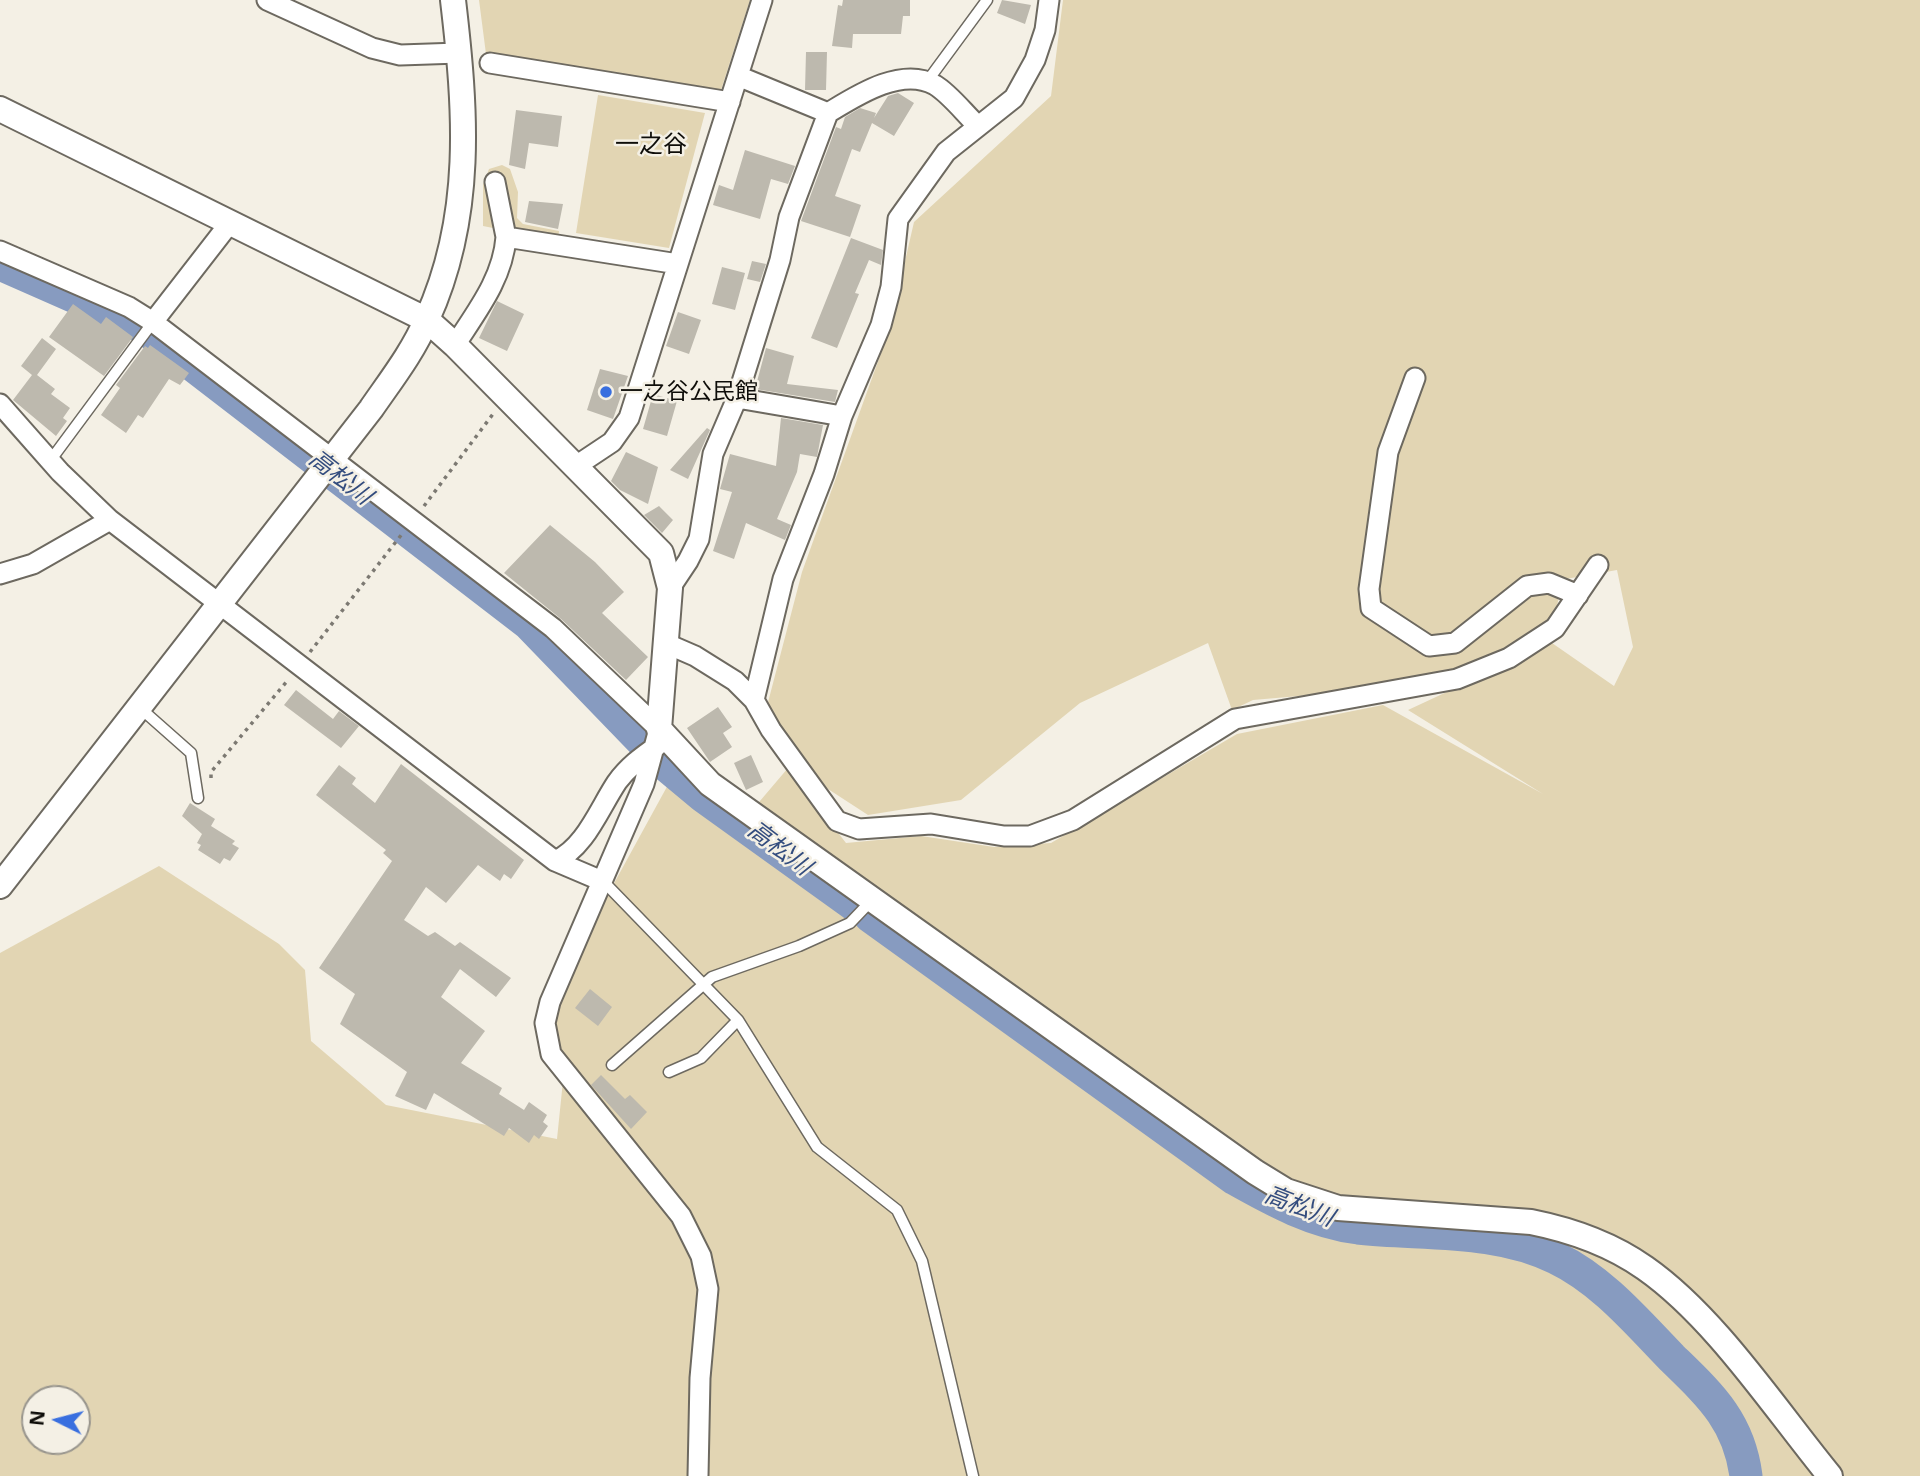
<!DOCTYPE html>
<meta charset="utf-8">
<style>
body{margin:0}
#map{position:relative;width:1920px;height:1476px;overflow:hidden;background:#f4f0e5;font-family:"Noto Sans",sans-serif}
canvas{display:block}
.north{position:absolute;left:21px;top:1385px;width:70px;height:70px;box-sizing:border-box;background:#f4f0e5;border:2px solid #98958d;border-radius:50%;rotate:276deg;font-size:19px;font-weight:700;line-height:28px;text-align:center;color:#0e0d09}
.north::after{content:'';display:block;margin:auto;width:24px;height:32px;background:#396fdf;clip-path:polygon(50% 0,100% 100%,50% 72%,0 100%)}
</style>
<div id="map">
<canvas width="1920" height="1476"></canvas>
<div class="north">N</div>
</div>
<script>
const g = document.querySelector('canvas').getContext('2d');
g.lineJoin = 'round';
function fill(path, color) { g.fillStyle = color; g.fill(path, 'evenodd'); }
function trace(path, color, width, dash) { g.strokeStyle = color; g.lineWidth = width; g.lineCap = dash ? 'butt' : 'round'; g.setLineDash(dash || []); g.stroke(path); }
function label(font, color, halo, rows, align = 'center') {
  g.font = font + ' "Noto Sans","Noto Sans JP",sans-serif'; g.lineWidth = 5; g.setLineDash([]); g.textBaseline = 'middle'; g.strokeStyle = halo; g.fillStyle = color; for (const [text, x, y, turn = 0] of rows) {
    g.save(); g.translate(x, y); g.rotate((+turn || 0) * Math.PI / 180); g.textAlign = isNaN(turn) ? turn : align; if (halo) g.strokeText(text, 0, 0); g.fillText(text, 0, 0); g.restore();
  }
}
fill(new Path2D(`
 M479 0H750L720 93 486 54Z
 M1063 0H1920V1476H0V953L159 866 279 944 305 970 311 1041 386 1105 557 1139 564 1071 553 1032 562 999 595 918 669 783 799 883 934 942 754 808 788 768 846 843 921 836 994 847 1051 843 1237 734 1383 705 1543 794 1408 710 1552 643 1614 686 1633 647 1617 570 1543 583 1559 597 1551 631 1415 686 1253 700 1232 710 1208 643 1080 703 961 800 868 815 828 789 766 710 802 572 889 331 914 222 1051 96ZM35 1399H77V1441H35Z
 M598 95 705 113 669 248 576 233Z
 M502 165 510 169 518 192 517 218 523 224 559 231 558 241 483 226V185L489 169Z`), '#e2d5b3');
trace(new Path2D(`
 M0 264 143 327 529 624 644 743
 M667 766 703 796 856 906
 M870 916 1235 1179C1274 1201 1313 1222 1358 1228 1423 1235 1496 1228 1556 1258 1602 1280 1637 1322 1672 1358 1710 1395 1739 1421 1746 1476`), '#879bc0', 33);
fill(new Path2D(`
 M843 0H910V16H903L901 34H853L852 48 832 46 838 5 842 6Z
 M1002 0 1031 5 1025 24 997 13Z
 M806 52H827L826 90H805Z
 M898 93 914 103 894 136 872 123 860 152 852 149 835 196 861 205 850 237 801 221 836 127 841 129 845 117 860 108 876 113 874 118 888 96Z
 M516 110 562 116 558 147 529 143 525 169 509 165Z
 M745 150 795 166 788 184 771 179 760 219 713 205 719 185 733 190Z
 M529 201 563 204 558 229 525 222Z
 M851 238 883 250 881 265 869 260 855 293 859 294 837 348 811 338Z
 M752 261 766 264 760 282 747 279Z
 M722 267 745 273 735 310 712 304Z
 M497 301 524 314 507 351 479 338Z
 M73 304 101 324 106 317 133 337 104 376 49 337Z
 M678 312 701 320 689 354 666 346Z
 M42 338 56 349 37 375 55 389 51 394 70 408 63 418 67 421 56 436 13 400 32 375 21 366Z
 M150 345 189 373 180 385 169 379 143 418 138 415 126 433 101 415 120 388 116 385 145 346 148 348Z
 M766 348 794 356 787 384 838 390 835 402 755 389Z
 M600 369 628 376 613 419 587 410Z
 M653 394 677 401 667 436 643 429Z
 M781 418 823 425 817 457 800 454 797 472 777 519 791 525 785 540 746 523 734 559 713 551 732 492 720 489 730 454 776 466Z
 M707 428 710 430 688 479 670 470Z
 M626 452 658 467 648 504 620 490 611 481Z
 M659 506 673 520 662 533 644 515Z
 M550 525 595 562 624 592 602 613 648 657 626 680 561 619 504 573Z
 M296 690 333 719 339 711 359 726 341 748 284 705Z
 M718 707 732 727 723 733 732 747 710 762 687 728Z
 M751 755 763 782 746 790 734 763Z
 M401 764 524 860 511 879 504 874 500 881 478 865 446 903 426 887 404 920 428 936 435 932 455 946 460 942 511 978 496 997 460 969 441 997 485 1031 461 1063 502 1088 499 1094 524 1110 529 1102 547 1115 543 1122 548 1126 539 1139 534 1135 529 1143 509 1128 504 1136 434 1093 426 1110 395 1096 407 1072 340 1024 355 994 319 968 392 861 383 853 386 850 316 795 339 765 356 778 352 784 375 803Z
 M190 803 215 819 211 826 235 841 232 844 239 848 230 861 224 858 220 864 198 850 201 845 197 843 202 834 182 816Z
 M590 989 612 1007 598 1026 575 1008Z
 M601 1075 625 1099 630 1095 647 1112 631 1129 591 1085Z`), '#bdb9ae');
const service = new Path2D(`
 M926 83 987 0
 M50 461 153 322
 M139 707 191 753 198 798
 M603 881 738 1020 817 1147 897 1210 922 1261 973 1476
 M612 1065 712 977 799 946 850 923 872 900
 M669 1072 701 1058 738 1020`);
const minor = new Path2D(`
 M267 0 372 48 400 55 459 53
 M490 63 730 102
 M738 76 828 113C856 96 901 66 935 85 950 94 965 114 978 126
 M495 182 506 237
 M0 251 129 307 153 322 553 628 659 729 644 784 550 1002 545 1023 551 1054 681 1216 701 1256 708 1289 700 1378 698 1476
 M153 322 229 224
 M455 345C477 311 503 278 506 237L678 264
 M1415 378 1388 452 1369 589 1371 608 1429 646 1455 643 1527 586 1549 583 1578 595
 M737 398 842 416 881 325 891 287 898 219 946 152 1014 98 1035 60 1045 30 1049 0
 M0 404 60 472 110 520 555 861 602 881
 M576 466 612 442 629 418 762 0
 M0 574 33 564 110 520
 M670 588 688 561 699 539 713 454 737 398 780 260 789 217 828 113
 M665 643 695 656 735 681 754 700 771 730 837 821 859 829 931 824 1004 836H1030L1073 820 1235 719 1457 679 1509 658 1555 628 1598 565
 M754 700 783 579 824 474 842 416
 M555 861C585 848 599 809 617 782 628 767 641 757 657 746`);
const tertiary = new Path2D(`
 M0 109 427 320 455 345 661 553 670 588 659 729 710 784 1255 1172 1286 1191 1338 1208 1531 1222C1571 1230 1611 1244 1645 1268 1715 1317 1775 1409 1830 1476
 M0 886 371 409C391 380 413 352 427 319 474 216 466 110 453 0`);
trace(service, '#6d6960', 13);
trace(minor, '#6d6960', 23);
trace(tertiary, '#6d6960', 28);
trace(new Path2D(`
 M424 506 493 414
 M310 652 402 534
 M211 778V772L288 680`), '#7c7972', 3.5, [3.5, 5]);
trace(service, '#fff', 10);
trace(minor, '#fff', 19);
trace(tertiary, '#fff', 24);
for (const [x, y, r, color] of [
 [606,392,7,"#396fdf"]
]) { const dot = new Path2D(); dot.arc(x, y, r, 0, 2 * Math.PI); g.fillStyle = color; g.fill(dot); trace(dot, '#f4f0e5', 2.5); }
label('23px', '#0e0d09', '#f4f0e5', [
 ["一之谷公民館",620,392]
], 'left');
label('24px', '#0e0d09', '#f4f0e5', [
 ["一之谷",651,145]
]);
label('italic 24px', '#334c7e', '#f4f0e5', [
 ["高松川",340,478,38],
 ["高松川",779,849,37],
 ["高松川",1299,1207,21]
]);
</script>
